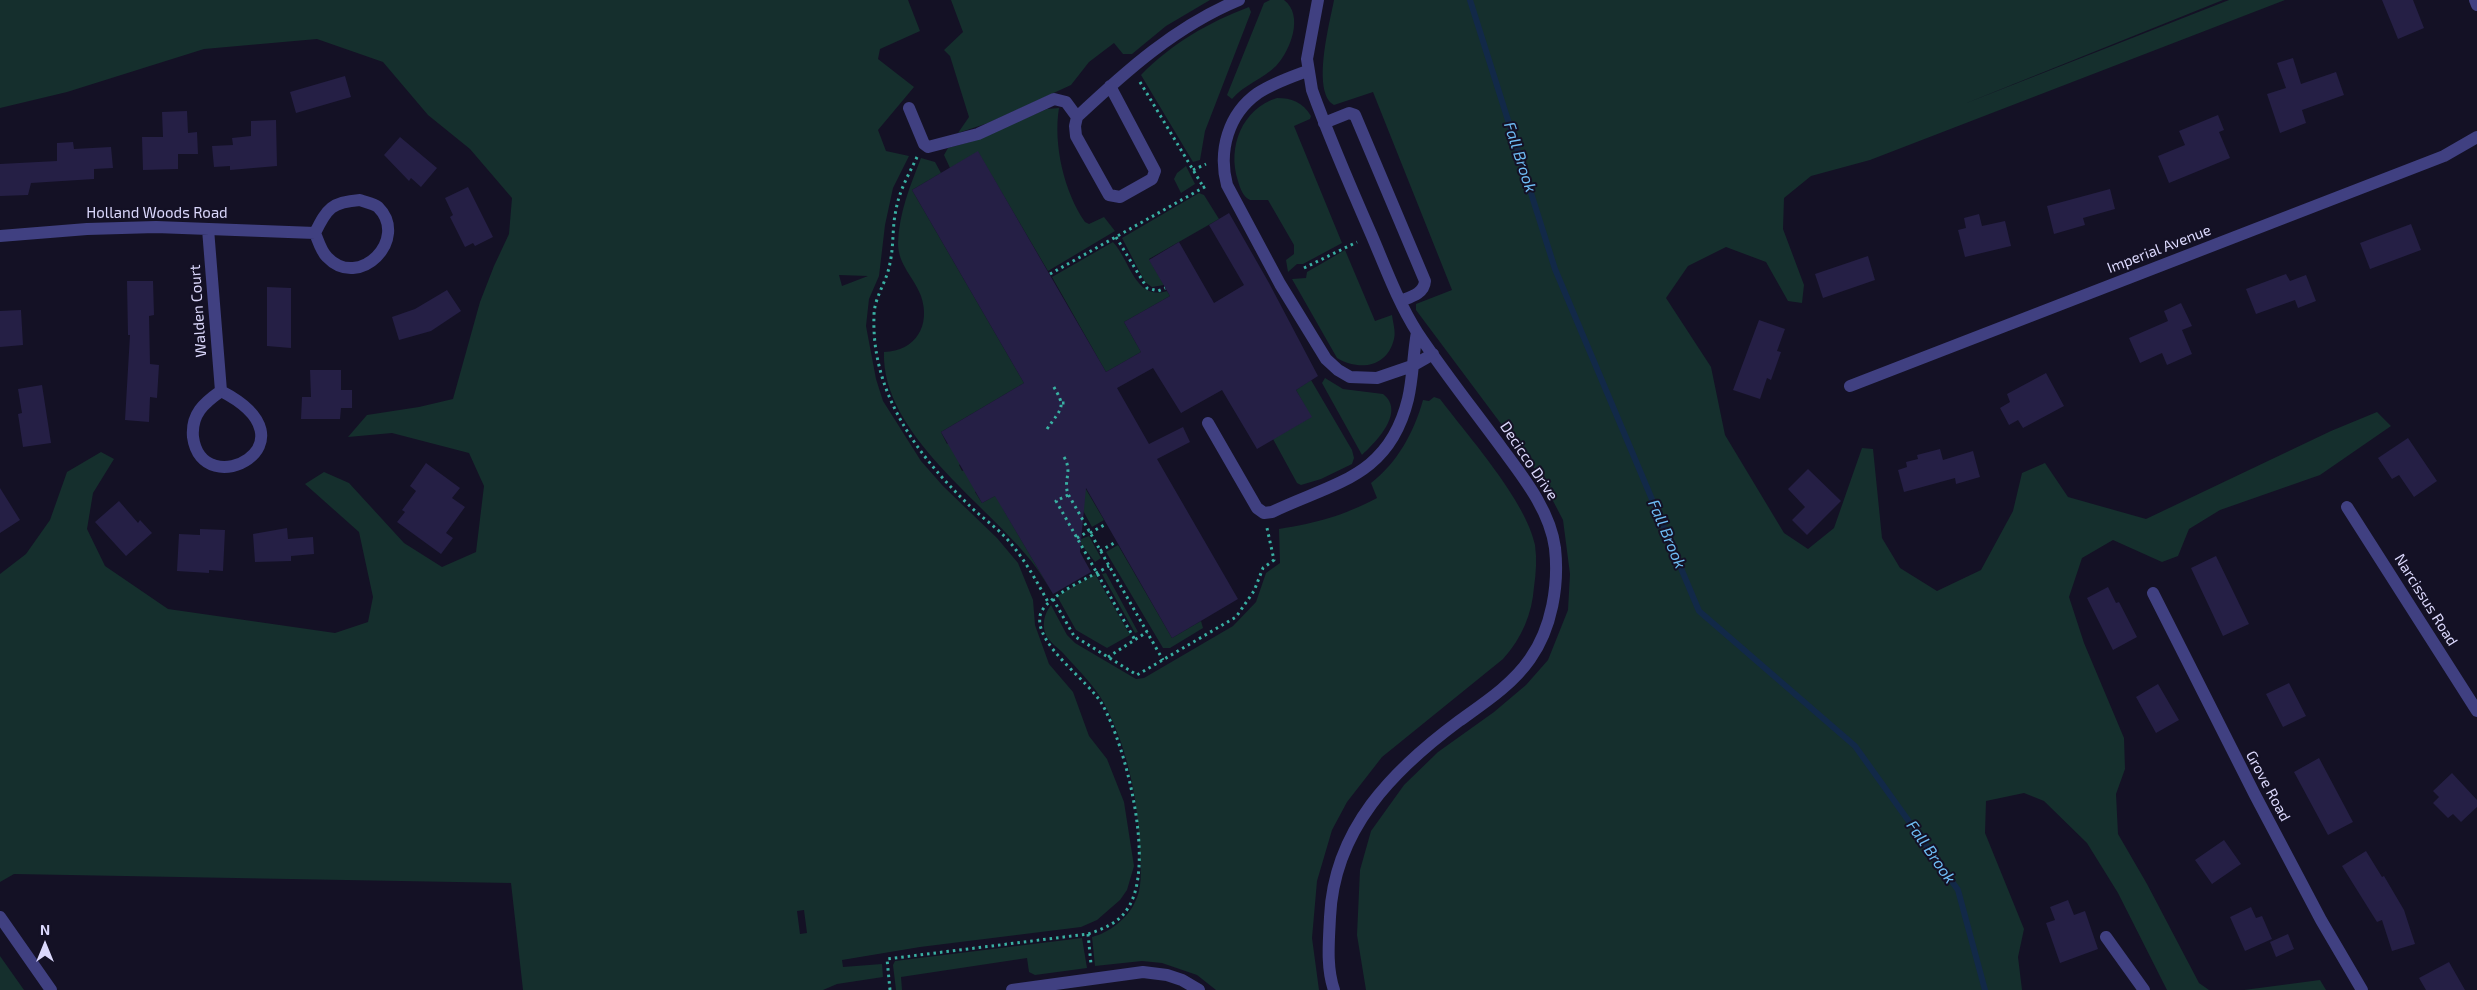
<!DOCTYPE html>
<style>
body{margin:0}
#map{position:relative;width:2477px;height:990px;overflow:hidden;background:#141125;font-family:"Exo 2",sans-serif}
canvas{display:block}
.north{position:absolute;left:20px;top:920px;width:50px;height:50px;-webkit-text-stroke:4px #141125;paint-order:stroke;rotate:0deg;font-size:14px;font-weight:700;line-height:20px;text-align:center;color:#dbd8fc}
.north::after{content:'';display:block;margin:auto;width:18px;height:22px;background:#dbd8fc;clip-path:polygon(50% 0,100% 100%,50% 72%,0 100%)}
</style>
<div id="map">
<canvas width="2477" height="990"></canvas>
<div class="north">N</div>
</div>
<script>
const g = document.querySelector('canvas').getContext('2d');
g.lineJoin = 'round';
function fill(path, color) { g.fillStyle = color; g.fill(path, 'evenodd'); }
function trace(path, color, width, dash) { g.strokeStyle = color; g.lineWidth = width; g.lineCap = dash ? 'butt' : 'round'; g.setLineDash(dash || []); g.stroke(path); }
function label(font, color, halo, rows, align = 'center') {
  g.font = font + ' "Exo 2",sans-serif'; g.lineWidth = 4; g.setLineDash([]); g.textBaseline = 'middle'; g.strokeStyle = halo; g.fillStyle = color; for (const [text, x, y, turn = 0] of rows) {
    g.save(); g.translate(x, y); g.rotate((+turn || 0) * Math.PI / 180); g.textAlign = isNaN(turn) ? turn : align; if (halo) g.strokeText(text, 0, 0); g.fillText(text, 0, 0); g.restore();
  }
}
fill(new Path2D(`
 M0 0H908L920 31 880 49 878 59 914 87 878 130 886 151 909 156 893 188 885 225 879 276 869 299 866 326 876 379 883 401 921 461 943 486 997 538 1018 563 1033 600 1035 625 1049 664 1073 692 1089 736 1107 759 1124 802 1134 866 1127 890 1120 900 1097 920 1081 927 920 947 842 960 843 967 882 964 883 977 837 984 823 990H523L511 883 14 874 0 882V574L26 554 50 520 67 472 101 452 114 459 93 493 87 529 105 566 168 609 335 633 368 622 373 597 359 532 305 484 324 472 349 483 404 543 442 567 476 552 484 486 469 453 392 433 348 437 367 415 419 407 453 399 480 302 494 266 509 234 512 198 470 149 428 115 383 62 317 39 204 49 67 92 0 108ZM839 275 868 276 842 286ZM804 910 807 933 800 934 797 911Z
 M951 0H1210L1166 26 1132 54H1123L1114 43 1089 62 1071 85 988 123 958 133 969 117 950 56 944 50 963 32Z
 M1270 0H1284C1304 15 1291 50 1276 66 1263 79 1245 84 1232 99L1227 95 1264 3Z
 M1334 0H2223L1964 104 2229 0H2285L1870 160 1811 176 1784 198 1783 229 1804 285 1802 303 1788 301 1766 262 1726 247 1688 266 1666 298 1711 367 1725 435 1784 533 1808 549 1834 528 1862 448 1873 449 1882 538 1900 568 1937 591 1981 570 2013 511 2022 473 2045 463 2068 497 2146 519 2331 431 2377 412 2391 426 2320 475 2220 510 2189 529 2178 556 2162 562 2113 540 2082 558 2069 597 2084 643 2124 738 2125 769 2116 794 2118 834 2147 884 2199 983 2209 990H2167L2118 893 2087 843 2044 801 2024 793 1986 801 1985 833 2024 929 2018 957 2022 990H1366L1357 935 1360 870 1371 831 1404 785 1438 752 1494 712 1526 685 1548 660 1568 610 1570 574 1563 520 1540 476 1416 310V304L1452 290 1373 92 1334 105C1311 92 1330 22 1334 0Z
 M1249 7 1251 12 1205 131 1200 160 1193 162 1141 75C1171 44 1209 22 1249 7Z
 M1277 98C1291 98 1303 102 1311 116L1310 119 1294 126 1342 243 1303 264H1297L1288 272 1286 260 1294 254V245L1268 200H1250C1243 197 1240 188 1238 181 1227 147 1242 109 1277 98Z
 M1059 108C1053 144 1064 192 1085 222L1089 224 1104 217 1115 231 1048 271 978 152 950 168 944 155 948 148 970 142 1047 109Z
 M921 158 935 162 941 173 912 190 1024 383 941 432 947 444 950 442 963 462 959 465 962 471 967 469 979 490 975 492 982 503 1031 476 1003 509 1053 594C1046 583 1040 572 1032 562 987 504 881 434 884 352 916 351 931 325 921 296 914 277 898 265 898 243 899 213 910 186 921 158Z
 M1186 166 1195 184 1181 193 1174 179 1177 173Z
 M1199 193 1204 195 1219 219 1149 259 1164 285 1152 287 1145 282 1122 238Z
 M1113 242C1130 260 1135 301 1167 291L1170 296 1124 322 1141 352 1106 372 1052 277Z
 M1345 250 1375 321 1392 315C1393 323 1396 332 1394 339 1387 368 1359 371 1337 358L1292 279 1306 278 1307 272Z
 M1325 378 1343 389 1383 394C1406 412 1376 442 1362 455L1322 383Z
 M1311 380 1352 450 1354 458 1352 464 1321 479 1301 485 1297 483 1273 439 1311 417 1296 390Z
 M1434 397 1440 399C1468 436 1526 501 1535 545 1537 559 1536 573 1534 587 1532 614 1522 638 1503 659L1382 757 1347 802 1332 830 1317 881 1312 938 1319 990H1216L1197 975 1162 963 1142 961 1095 966 1092 937C1109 933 1128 918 1135 902 1142 889 1141 871 1140 857 1139 804 1129 751 1104 703 1094 685 1077 669 1063 653 1058 648 1051 643 1047 637 1041 626 1044 614 1051 605L1067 635 1075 643 1136 679 1144 678 1233 626 1256 602 1266 573 1280 563 1279 529C1316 523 1343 516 1377 498L1371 483C1398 462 1414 432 1423 400L1429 401Z
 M1074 469 1104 520 1092 527 1074 494Z
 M1089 536 1101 558 1095 562 1081 544V539Z
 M1118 545 1172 638 1201 621 1203 628 1170 648H1163L1106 552Z
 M1106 573 1138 632 1135 633 1102 574Z
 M1095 574 1130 635 1107 648 1076 630 1057 596Z
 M1082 938 1087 968 1035 975 1029 972 1027 958 901 977 902 990H896L893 965 895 961Z
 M0 956 24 990H0Z
 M2320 980 2326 990H2244Z`), '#152f2d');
trace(new Path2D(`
 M1470 0 1555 269 1699 611 1855 746 1958 890 1985 990`), '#122948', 6);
fill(new Path2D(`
 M2382 0H2413L2424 28 2398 39Z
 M2293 58 2301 84 2336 72 2344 95 2302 110 2306 123 2280 133 2267 94 2286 88 2277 63Z
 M345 76 351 97 296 113 290 92Z
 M187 111 188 133 197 132 198 154H178V169L143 170 142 137H163L162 112Z
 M2218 115 2224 130 2219 132 2230 158 2169 183 2158 156 2185 145 2179 131Z
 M276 120 277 166 230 170V166L214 167 212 146 233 145 232 138 251 136V121Z
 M400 137 437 168 421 187 411 178 409 181 384 155Z
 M73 142 74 149 111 147 113 168 94 169V179L31 183 28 195 0 196V164L57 161V143Z
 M978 151 1106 372 1141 352 1124 322 1170 296 1149 260 1179 242 1214 303 1244 285 1209 225 1229 213 1269 283 1318 376 1296 390 1312 417 1257 449 1222 390 1181 413 1153 368 1117 388 1149 444 1183 427 1190 442 1157 459 1238 599 1172 638 1086 488 1080 552 1091 572 1053 594 995 496 982 503 941 432 1024 383 912 190Z
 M468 187 493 237 475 246 473 243 465 247 450 217 453 215 445 198Z
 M2110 189 2115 209 2083 218 2085 225 2054 234 2047 206Z
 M1979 214 1982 226 2005 221 2011 246 1965 257 1958 230 1966 228 1964 218Z
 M2411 224 2421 250 2370 269 2360 243Z
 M1868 256 1875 280 1823 298 1815 274Z
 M2286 274 2290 281 2306 275 2316 301 2298 308 2295 300 2256 314 2246 289Z
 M127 281H153L154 315 149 316 150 364 159 365 157 398 150 397 149 422 125 420 130 335H128Z
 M267 287 291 288V348L267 346Z
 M447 290 461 311 431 331 399 340 392 317 415 309Z
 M2181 303 2192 326 2182 330 2192 354 2167 365 2162 353 2140 363 2129 338 2168 321 2164 311Z
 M21 310 23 345 0 347V311Z
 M1759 320 1785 329 1777 351 1781 352 1771 380 1767 378 1760 399 1733 390Z
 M310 370H341V390H352V408H341L340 419H301L302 397H311Z
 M2046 373 2064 406 2023 428 2018 420 2009 425 2000 408 2010 402 2007 394Z
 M42 385 51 443 23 447 18 414 22 413 18 389Z
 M2408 438 2437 481 2414 497 2399 475 2392 479 2378 458Z
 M1940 449 1943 460 1973 451 1980 477 1956 484 1955 478 1904 492 1898 470 1907 467 1906 462 1918 459 1917 455Z
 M426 463 460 488 452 498 465 507 446 533 453 538 441 554 397 522 405 512 402 510 416 491 410 486Z
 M1808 469 1841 501 1807 535 1792 520 1805 507 1788 489Z
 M0 488 20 520 0 533Z
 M119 501 138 523 140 520 152 533 126 556 95 522Z
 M287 528 288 539 313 537 314 554 291 556V561L255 562 253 534Z
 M200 529 225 530 223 571 209 570V573L177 571 179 534 200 535Z
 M2216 556 2249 624 2223 636 2191 568Z
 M2108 587 2116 603 2119 602 2137 637 2113 650 2087 598Z
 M2289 683 2306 716 2283 727 2266 694Z
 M2158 684 2179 720 2156 733 2136 697Z
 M2319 758 2353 822 2328 835 2294 772Z
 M2452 773 2477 800V807L2461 822 2453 814 2448 818 2433 803 2439 797 2433 791Z
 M2224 840 2241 864 2212 884 2195 860Z
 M2366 851 2382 877 2384 876 2404 910 2415 944 2392 951 2382 920 2377 922 2342 866Z
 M2068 900 2074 915 2085 911 2098 949 2060 963 2046 923 2055 920 2050 907Z
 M2251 907 2256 918 2262 916 2272 939 2245 951 2230 917Z
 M2288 934 2294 949 2276 957 2270 942Z
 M2449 962 2465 990H2426L2419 978Z`), '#251f45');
trace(new Path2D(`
 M1140 82 1204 188
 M917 157C909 174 899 191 896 210 892 227 894 245 890 263 887 282 874 297 874 316 871 394 919 458 973 509 984 519 997 528 1007 539 1024 558 1036 580 1048 602
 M1193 170 1206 164
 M1116 237 1147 288 1158 291 1165 288
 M1304 268 1357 242
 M1050 274 1208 185
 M1062 403H1068
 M1047 429C1062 407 1067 408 1052 384
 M1064 457C1073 472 1063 480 1068 494L1163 660
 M1068 495 1056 501 1135 640
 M1090 533 1106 524
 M1077 538 1089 531
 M1100 551 1116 542
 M1053 599 1074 636 1137 675 1236 617 1254 591 1263 568 1274 560 1267 528
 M1108 657 1147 632
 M1088 934 1091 964
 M890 990 887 959 1088 934C1103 929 1119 923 1128 908 1156 865 1126 746 1102 704 1088 680 1035 645 1040 616 1043 597 1093 576 1109 566`), '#39b0a3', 3, [2.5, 4]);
trace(new Path2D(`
 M1318 0 1307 59 1312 90C1330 140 1351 188 1372 236 1386 269 1398 302 1417 332 1443 371 1473 409 1501 447 1523 477 1550 510 1555 548 1559 585 1552 628 1530 659 1512 685 1484 703 1459 721 1393 770 1334 829 1330 917 1329 940 1326 967 1334 990
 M2475 0 2477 5
 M1307 71C1291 77 1273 83 1258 93 1228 114 1218 151 1227 185L1280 284 1326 359 1338 370 1350 377 1377 378 1412 366 1433 354
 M1110 86 1155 171 1152 179 1120 197 1109 195 1076 136 1075 126 1077 117C1126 71 1176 26 1239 0
 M909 108 924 144 928 147 978 134 1054 99 1066 102 1077 117
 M1324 123 1349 113 1355 115 1425 281C1424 294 1410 297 1400 301
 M360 200C365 202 374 204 378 207 410 239 359 291 327 257 321 251 318 240 315 233 327 208 332 202 360 200Z
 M208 229 221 391C204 403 191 414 193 437 202 505 322 443 221 391
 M0 236 87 229 156 227 315 233
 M1850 386 2444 156 2477 137
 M1208 423 1257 508 1264 513 1272 512C1335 482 1389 477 1408 399 1413 378 1413 354 1417 332
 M2347 507 2477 711
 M2153 593 2255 795 2321 920 2362 990
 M0 917 51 990
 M2106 937 2144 990
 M1012 990 1143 972 1167 975 1182 980 1199 990`), '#404081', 12);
label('15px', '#dbd8fc', '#141125', [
 ["Holland Woods Road",157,213],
 ["Imperial Avenue",2159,249,-21],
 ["Walden Court",198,311,-94],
 ["Decicco Drive",1529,461,56],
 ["Narcissus Road",2426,600,58],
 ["Grove Road",2268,786,62]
]);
label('italic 16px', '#6ebcf4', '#141125', [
 ["Fall Brook",1520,157,72],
 ["Fall Brook",1667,534,67],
 ["Fall Brook",1931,852,55]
]);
</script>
